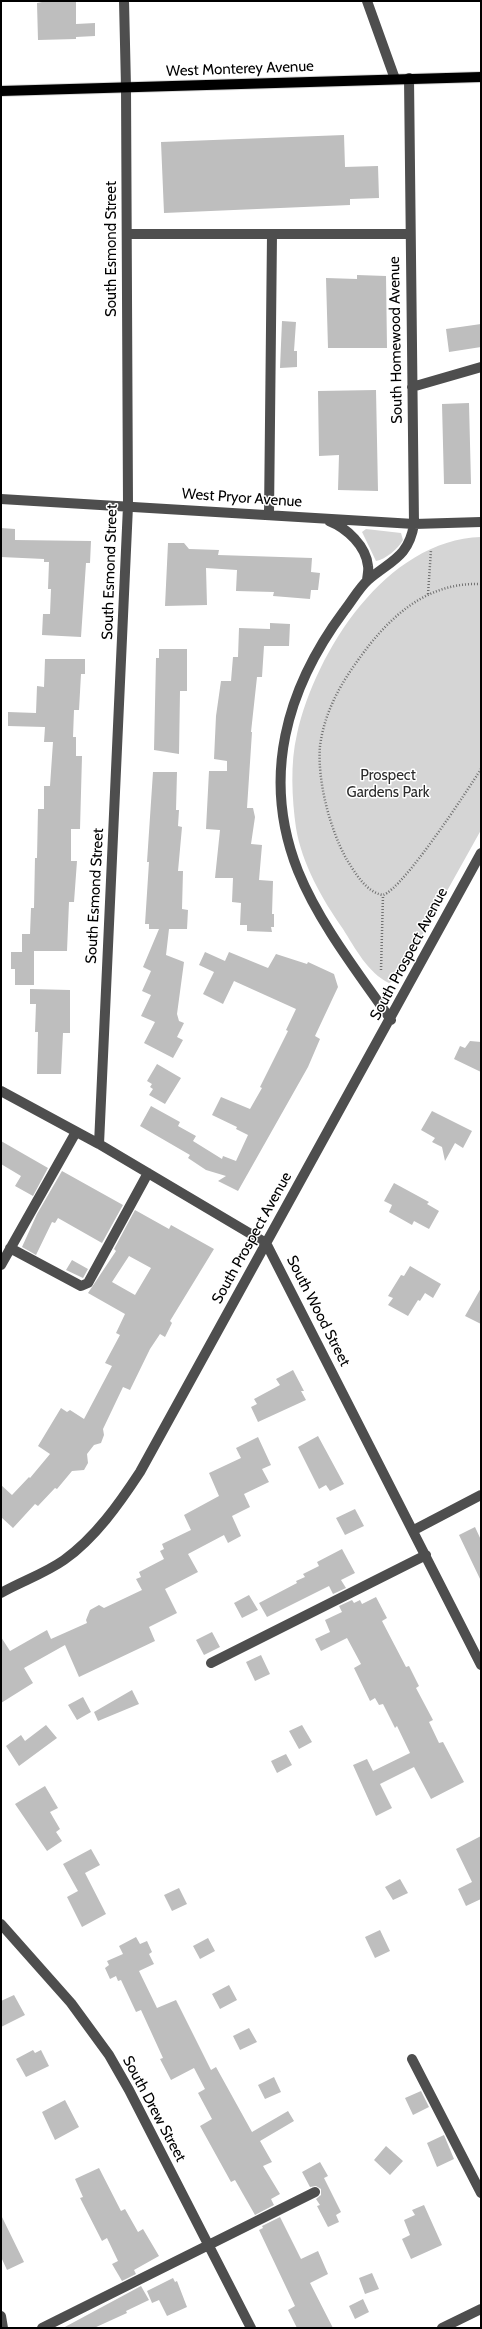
<!DOCTYPE html>
<style>
body{margin:0}
#map{position:relative;width:482px;height:2329px;overflow:hidden;background:#fff;font-family:Cabin,sans-serif}
canvas{display:block}
.frame{position:absolute;inset:0;border:2px solid #000;pointer-events:none}
</style>
<div id="map">
<canvas width="482" height="2329"></canvas>
<div class="frame"></div>
</div>
<script>
const g = document.querySelector('canvas').getContext('2d');
g.lineJoin = 'round';
function fill(path, color) { g.fillStyle = color; g.fill(path, 'evenodd'); }
function trace(path, color, width, dash) { g.strokeStyle = color; g.lineWidth = width; g.lineCap = dash ? 'butt' : 'round'; g.setLineDash(dash || []); g.stroke(path); }
function label(font, color, halo, rows, align = 'center') {
  g.font = font + ' Cabin,sans-serif'; g.lineWidth = 3; g.setLineDash([]); g.textBaseline = 'middle'; g.strokeStyle = halo; g.fillStyle = color; for (const [text, x, y, turn = 0] of rows) {
    g.save(); g.translate(x, y); g.rotate((+turn || 0) * Math.PI / 180); g.textAlign = isNaN(turn) ? turn : align; if (halo) g.strokeText(text, 0, 0); g.fillText(text, 0, 0); g.restore();
  }
}
fill(new Path2D(`
 M366 529 401 533 403 540C398 549 386 559 376 561L363 534 362 532Z
 M481 537V830L404 968 395 980 389 983C368 973 355 948 343 929 322 899 302 864 296 828 292 799 290 763 297 734 316 651 386 540 481 537Z`), '#d5d5d5');
fill(new Path2D(`
 M47 1 76 2V24L95 23V36L76 37V39L38 40 37 3Z
 M344 135 345 167 378 166 379 198 350 199V205L164 213 161 142Z
 M357 275 386 276 387 348H328L326 278 357 279Z
 M282 321 296 322 294 351H297V367L280 368Z
 M481 324V347L449 352 446 329Z
 M376 390 378 491 338 490 339 455 319 456 318 391Z
 M469 403 471 484H444L442 404Z
 M1 528 15 529V540L91 541 90 563H86L81 637 42 635 43 614H50L51 589H48L49 562H44V559L1 557Z
 M168 543H184L189 549 219 550 218 555 312 558 311 572 320 573 318 590H311L310 599 273 596 274 592 236 591 237 570 206 568 207 605 165 606Z
 M270 623 290 624 289 646H264L262 677H257L251 732H252L247 808H253L255 817 251 844 262 845 259 880 273 881 272 914H274V927H271L272 932 247 931V925H240L241 903 232 902 233 878H215L220 830 206 829 209 771H227V761L214 759 216 716 221 681H231L233 657H238L239 628 270 629Z
 M159 649H187V691H180L179 754 154 750 156 658H159Z
 M45 659H85V674H81L79 710H74L73 737H76V756H82L80 829H71V861H77L74 902H69L67 951H34V985H15V969H11V952H22V934H30L31 908H34L35 858H37L38 809H44V786H50L53 742H44L45 727 8 726V712L36 713 37 686 44 687Z
 M153 772H177L176 810H179L178 826 182 827 178 871H183L182 909 188 910 187 929H169L166 955 184 962 177 1014 179 1021 184 1023 177 1037 183 1040 173 1058 144 1043 155 1022 141 1016 151 995 142 991 151 971 143 967 159 929H149V924H145L149 862H147Z
 M205 952 225 961 229 952 268 968 276 954 307 964 308 962 334 974 338 987 315 1036 320 1039 308 1067 238 1191 218 1181 226 1176 206 1170 188 1158 190 1155 140 1126 151 1106 180 1122 178 1126 196 1136 193 1141 222 1159 223 1156 236 1161 248 1135 236 1129 237 1127 212 1115 221 1097 250 1109 262 1088 260 1087 288 1031 286 1030 296 1009 234 981 223 1004 203 994 214 972 199 965Z
 M30 989 70 990V1033H63L61 1074H37L38 1032H35L36 1004H30Z
 M470 1041 481 1042V1072L454 1059 460 1046 465 1048Z
 M157 1064 181 1078 165 1104 149 1095 153 1089 150 1087 152 1084 147 1081Z
 M432 1111 472 1131 463 1148 455 1143 445 1161 442 1147 432 1142 435 1138 421 1130Z
 M1 1141 48 1168 33 1196 15 1186 21 1176 1 1164Z
 M62 1171 123 1205 102 1243 58 1218 55 1223 52 1222 36 1255 22 1247 37 1214Z
 M394 1183 429 1202 427 1204 439 1211 429 1229 414 1221 412 1225 389 1212 392 1205 384 1201Z
 M135 1210 169 1229 171 1225 214 1249 170 1321 172 1323 165 1337 160 1334 150 1349 130 1390 123 1387 103 1429 104 1435 101 1443 94 1445 87 1454 88 1463 84 1470 72 1471 57 1489 55 1488 38 1506 35 1504 13 1528 1 1517V1485L12 1495 29 1477 30 1478 50 1454 38 1446 61 1408 67 1412 70 1410 84 1419 112 1366 105 1363 120 1335 116 1333 125 1314 88 1293 116 1251 114 1249ZM129 1256 151 1268 135 1295 112 1282Z
 M72 1260 88 1269 83 1278 66 1270Z
 M410 1266 441 1284 433 1298 425 1293 420 1301 418 1300 408 1316 388 1305 393 1298 388 1296 401 1275 404 1276Z
 M481 1288V1324L465 1316Z
 M293 1370 304 1391H301L306 1400 258 1422 251 1407 257 1404 254 1399 280 1385 276 1379Z
 M318 1436 344 1484 330 1491 326 1485 319 1489 298 1447Z
 M258 1437 271 1465 262 1469 269 1482 244 1494 250 1507 232 1516 241 1536 228 1543 224 1535 188 1554 198 1572 165 1589 177 1613 149 1627 155 1641 79 1677 65 1645 24 1668 33 1683 1 1703V1637L10 1651 47 1630 51 1639 87 1623 86 1620 90 1610 99 1605 104 1608 142 1590 136 1579 141 1577 139 1572 164 1559 160 1551 164 1549 162 1544 191 1530 184 1515 219 1496 209 1473 241 1458 236 1448Z
 M355 1509 364 1526 345 1535 336 1518Z
 M475 1527 481 1540V1581L459 1535Z
 M342 1549 355 1573 341 1580 346 1588 333 1594 329 1586 267 1617 259 1603 297 1583 296 1581 305 1577 303 1574 319 1566 317 1562Z
 M249 1595 258 1610 242 1618 234 1603Z
 M376 1597 387 1618 382 1621 406 1667 409 1666 419 1686 416 1688 433 1720 429 1722 439 1743 443 1742 464 1782 431 1799 414 1767 380 1784 392 1808 376 1816 353 1765 367 1759 373 1771 410 1753 397 1726 395 1728 383 1704 379 1705 375 1698 370 1701 354 1668 361 1664 347 1638 321 1651 315 1639 330 1632 325 1620 342 1612 339 1606 352 1600 354 1603 360 1600 362 1604Z
 M212 1632 220 1647 204 1655 196 1640Z
 M261 1655 270 1674 255 1681 246 1662Z
 M132 1690 139 1704 98 1721 94 1712Z
 M83 1697 91 1712 77 1720 68 1705Z
 M46 1725 57 1738 19 1766 6 1746 21 1735 25 1741Z
 M302 1725 312 1742 299 1749 289 1731Z
 M286 1754 292 1765 277 1773 271 1761Z
 M45 1786 58 1808 50 1812 60 1829 56 1832 62 1841 47 1851 15 1804Z
 M481 1836V1899L466 1906 458 1889 472 1882 456 1849Z
 M91 1849 100 1865 85 1873 106 1914 82 1927 67 1897 78 1891 63 1864Z
 M400 1879 408 1893 393 1900 385 1887Z
 M179 1888 187 1904 172 1911 164 1895Z
 M380 1930 390 1951 375 1958 365 1937Z
 M136 1937 140 1944 147 1941 152 1952 149 1954 154 1964 139 1971 157 2008 176 2000 211 2070 216 2067 252 2132 288 2111 294 2121 260 2141 272 2162 263 2166 280 2194 271 2199 274 2205 255 2215 235 2180 231 2182 200 2126 212 2119 198 2093 205 2089 194 2068 171 2080 160 2059 163 2058 141 2010 136 2012 121 1980 118 1981 116 1976 110 1979 105 1968 109 1965 107 1961 123 1954 119 1946Z
 M208 1938 215 1951 200 1959 193 1946Z
 M229 1985 237 2000 220 2009 212 1994Z
 M14 1995 25 2015 1 2027V2001Z
 M249 2028 257 2042 240 2050 233 2036Z
 M33 2050 35 2053 41 2050 49 2066 26 2077 16 2059Z
 M274 2077 281 2092 265 2099 258 2085Z
 M421 2091 429 2107 413 2115 405 2098Z
 M65 2100 79 2127 55 2140 42 2112Z
 M444 2135 454 2159 437 2167 427 2143Z
 M386 2146 403 2161 390 2175 374 2160Z
 M320 2162 328 2176 324 2178 341 2212 336 2215 339 2222 328 2227 317 2206 320 2205 316 2199 321 2195V2189L316 2186 310 2187 302 2172Z
 M99 2168 121 2211 125 2209 138 2232 143 2229 159 2256 134 2270 136 2274 122 2281 112 2264 118 2261 107 2238 102 2241 80 2198 83 2197 75 2179Z
 M424 2205 442 2245 411 2259 402 2239 410 2235 404 2220 415 2215 412 2210Z
 M1 2215 24 2262 7 2270 1 2257Z
 M280 2217 301 2259 318 2251 328 2274 310 2283 333 2328H297L288 2310 295 2306 259 2230 263 2228 262 2226Z
 M372 2273 379 2289 365 2294 359 2278Z
 M173 2278 175 2282 177 2281 187 2307 167 2316 159 2300 152 2303 147 2291Z
 M141 2286 149 2300 126 2311 127 2313 94 2328H63Z
 M363 2299 369 2312 355 2319 349 2306Z`), '#bebebe');
const major = new Path2D(`
 M1 91 481 77`);
trace(major, '#dbdbdb', 12);
trace(new Path2D(`
 M481 584C424 582 386 620 356 663 338 688 324 715 320 746 317 780 330 830 347 860 356 874 366 892 383 895 403 889 467 791 481 769
 M428 594 431 550
 M381 970 383 895`), '#707070', 2.5, [1, 2]);
trace(new Path2D(`
 M367 1 395 79
 M127 234H410
 M412 387 481 367
 M1 499 414 524 481 522
 M269 515 272 234
 M329 521C347 528 366 546 368 566 369 571 367 577 367 581
 M391 1020C359 974 319 923 298 871 261 778 286 689 344 611 352 601 359 588 368 580 390 561 409 557 414 524L409 78
 M1 1091 99 1144 266 1243 481 1665
 M99 1144 128 506 126 87 124 1
 M10 1248 81 1286 88 1283 148 1173
 M1 1265 76 1132
 M414 1530 481 1495
 M1 1593C22 1581 44 1574 64 1560 95 1538 119 1504 140 1472L481 853
 M211 1663 426 1555
 M1 1924 71 2003 109 2055 129 2090 251 2328
 M412 2059 481 2193
 M1 2316 3 2328
 M42 2328 315 2192
 M442 2328 481 2309`), '#4e4e4e', 10);
trace(major, '#000', 10);
label('15px', '#000', '#fff', [
 ["West Monterey Avenue",240,69,-2],
 ["South Esmond Street",112,249,-90],
 ["South Homewood Avenue",396,340,-91],
 ["West Pryor Avenue",242,498,4],
 ["South Esmond Street",110,572,-88],
 ["South Esmond Street",95,896,-87],
 ["South Prospect Avenue",409,954,-62],
 ["South Prospect Avenue",252,1238,-61],
 ["South Wood Street",318,1311,63],
 ["South Drew Street",154,2109,62]
]);
label('15px', '#2c2c2c', '#fff', [
 ["Prospect",388,776],
 ["Gardens Park",388,793]
]);
</script>
